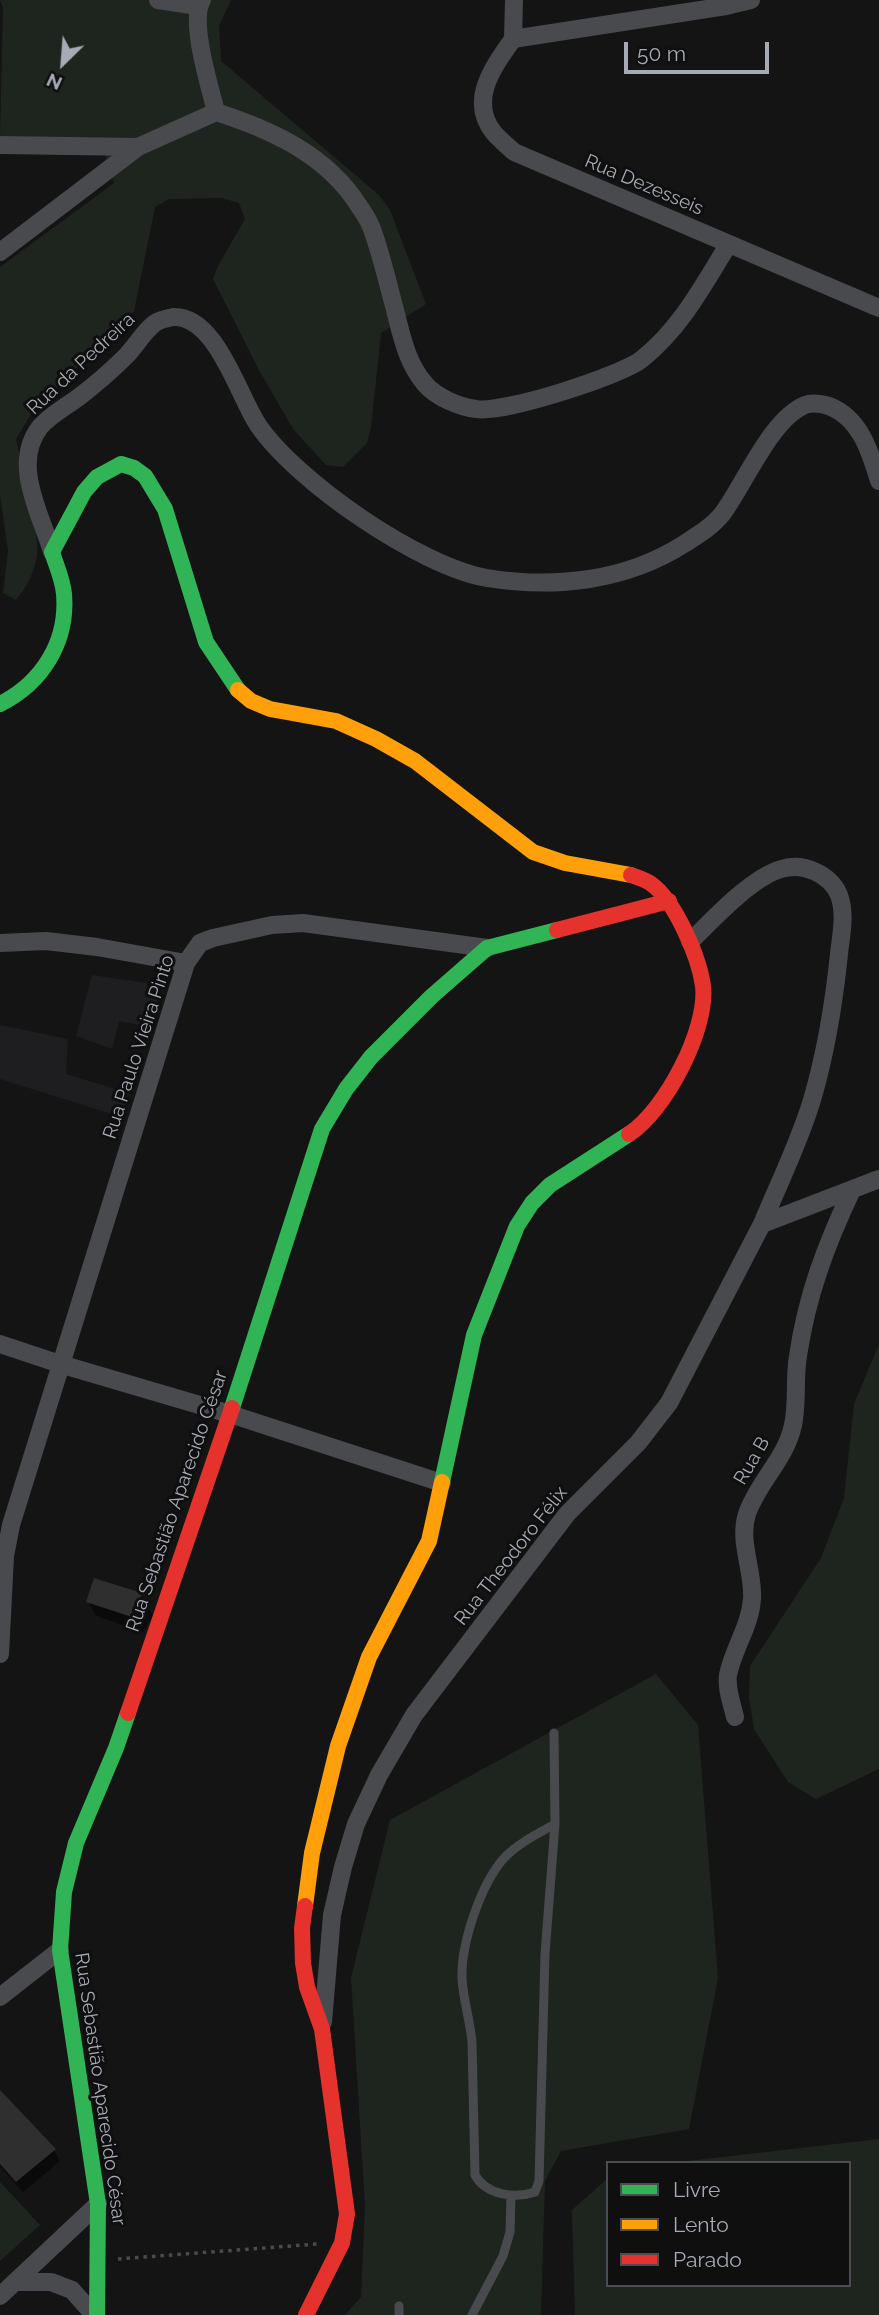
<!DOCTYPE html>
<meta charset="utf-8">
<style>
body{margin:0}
#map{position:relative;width:879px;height:2315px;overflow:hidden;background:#141415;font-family:Raleway,sans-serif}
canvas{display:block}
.legend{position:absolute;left:606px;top:2161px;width:245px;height:126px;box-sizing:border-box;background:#0f0f10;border:2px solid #4b4d52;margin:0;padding:9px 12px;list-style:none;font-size:21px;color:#a6aab4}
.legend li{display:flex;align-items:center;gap:14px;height:35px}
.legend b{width:35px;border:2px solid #4b4d52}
.north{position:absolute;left:28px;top:28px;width:70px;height:70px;-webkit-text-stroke:5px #0f0f10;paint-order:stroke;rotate:205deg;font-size:19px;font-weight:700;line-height:28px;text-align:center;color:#a6aab4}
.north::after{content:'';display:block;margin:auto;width:24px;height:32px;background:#a6aab4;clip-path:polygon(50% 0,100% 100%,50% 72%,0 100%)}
.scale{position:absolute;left:624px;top:42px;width:145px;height:32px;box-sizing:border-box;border:4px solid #a6aab4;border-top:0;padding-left:9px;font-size:21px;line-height:24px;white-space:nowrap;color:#a6aab4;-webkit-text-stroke:5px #0f0f10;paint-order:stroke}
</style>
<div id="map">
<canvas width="879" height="2315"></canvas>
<ul class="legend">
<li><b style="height:9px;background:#30b455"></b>Livre</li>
<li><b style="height:9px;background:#ff9f0a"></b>Lento</li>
<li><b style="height:9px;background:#e5322d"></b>Parado</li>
</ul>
<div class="north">N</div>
<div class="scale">50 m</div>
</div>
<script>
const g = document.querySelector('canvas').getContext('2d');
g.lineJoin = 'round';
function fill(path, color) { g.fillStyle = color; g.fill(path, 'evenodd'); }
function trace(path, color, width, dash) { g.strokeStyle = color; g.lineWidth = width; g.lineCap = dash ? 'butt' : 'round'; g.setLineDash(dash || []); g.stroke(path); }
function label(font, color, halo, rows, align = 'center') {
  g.font = font + ' Raleway,sans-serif'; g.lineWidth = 6; g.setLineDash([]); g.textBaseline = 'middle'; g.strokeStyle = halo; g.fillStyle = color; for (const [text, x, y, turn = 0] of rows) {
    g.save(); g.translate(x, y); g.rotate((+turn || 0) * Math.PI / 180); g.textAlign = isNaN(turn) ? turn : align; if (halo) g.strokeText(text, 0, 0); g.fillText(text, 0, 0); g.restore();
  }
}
fill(new Path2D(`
 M92 975 146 983 158 1001 151 1027 119 1021 112 1049 76 1036Z
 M0 1025 68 1039 66 1074 129 1093 121 1117 0 1079Z`), '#1e1e20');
fill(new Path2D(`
 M0 0H231L219 26 221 61 379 195 390 210 426 304 381 333 371 427 367 443 343 467 326 465 293 429 259 370 213 279 219 264 245 219 239 203 222 198 169 199 155 207 134 311 33 411 16 439C21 465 41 534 37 557 33 574 27 587 16 600L3 593 8 551 0 494V267L114 183 100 139 0 136 3 8Z
 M879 1344V1769L816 1799 788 1782 754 1729 749 1697 750 1666 821 1558 844 1498 854 1404Z
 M656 1674 698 1725 718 1978 689 2129 561 2151 545 2181 541 2315H345L361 2297 365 2206 351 1978 390 1820Z
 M879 2139V2315H575L572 2210 608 2178V2285H849V2163H670Z
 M0 2182 40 2225 0 2261Z`), '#1e251f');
fill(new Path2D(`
 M141 1595 153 1616 143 1632 96 1616 88 1601Z
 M0 2092 54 2150 60 2161 23 2192 0 2166Z`), '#0007');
fill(new Path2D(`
 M94 1578 142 1593 140 1599 146 1600 141 1615 136 1614 135 1618 86 1602Z
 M0 2090 56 2149 16 2182 0 2164Z`), '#2f2f30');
trace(new Path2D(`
 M118 2259 317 2244`), '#4a4b4e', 3.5, [3.5, 5]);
trace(new Path2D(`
 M554 1733 555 1824 545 1954 539 2181 535 2192C515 2199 486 2195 475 2175L472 2042C470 2020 463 1999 462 1978 461 1943 481 1883 505 1857 519 1843 537 1834 555 1824
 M399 2306V2315
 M472 2315 503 2256 510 2232 511 2196`), '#494a4d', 9);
trace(new Path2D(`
 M158 0 198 6
 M202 0C189 21 210 87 216 112
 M513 39C493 67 468 101 494 133 500 140 508 146 514 152L879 308
 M513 39 726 6 751 0
 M513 39 514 0
 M0 145 138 147 216 112C272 130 327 155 359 206 364 213 369 221 372 229 381 254 387 280 394 306 401 333 406 362 425 384 436 397 459 407 476 409 502 414 621 376 642 359 680 329 703 286 728 245
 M0 252 138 147
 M52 552C41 514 11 464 40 427 50 415 67 406 79 397 96 384 112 370 126 356 136 346 144 331 155 323 159 320 168 318 173 317 216 315 238 395 258 425 297 482 419 566 487 578 555 589 626 581 684 544 698 535 713 526 723 513 745 483 771 419 805 405 812 402 822 404 829 406 860 418 870 451 879 481
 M690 942C713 919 751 878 781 869 803 862 830 874 839 895 846 914 841 935 839 954 834 1003 826 1052 812 1100 799 1143 779 1183 762 1224
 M0 943 46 941 97 947 186 963
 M0 1344 60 1364 230 1414 442 1483
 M0 1654 5 1556 11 1525 186 963 200 943 213 938 272 925 303 923 487 948
 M735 1717C732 1704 726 1688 728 1675 733 1649 750 1627 752 1599 754 1572 738 1541 747 1514 758 1482 786 1459 793 1425 798 1402 794 1379 798 1356 807 1295 826 1245 852 1190
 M0 1997 60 1950
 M323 2022 332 1915 343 1867 356 1824 379 1775 414 1715 567 1514 638 1443 669 1403 762 1224 879 1179
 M17 2282H51L72 2290 94 2315
 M0 2296 98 2204`), '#494a4d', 18);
trace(new Path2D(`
 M0 704C42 683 68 642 64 594 63 580 56 565 52 552L84 492 97 477 121 464 134 468 145 476 165 509 206 642 238 690
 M232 1408 322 1129 346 1089 371 1057 432 996 487 948 557 930
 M442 1482 474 1335 517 1226 532 1203 550 1185 629 1134
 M97 2315 98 2204 60 1950 64 1892 76 1843 116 1748 128 1713`), '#30b455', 16);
trace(new Path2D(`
 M238 690 251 701 270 709 336 721 376 739 415 761 533 852 565 863 631 875
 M305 1906 312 1853 338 1746 369 1657 429 1541 442 1482`), '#ff9f0a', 16);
trace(new Path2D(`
 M557 930 669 901
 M629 1134C665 1111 708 1029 703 986 699 957 675 900 650 883 645 880 637 877 631 875
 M128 1713 232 1408
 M305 1906 302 1928 303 1963 307 1987 322 2029 347 2214 342 2243 306 2315`), '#e5322d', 16);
label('19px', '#a6aab4', '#0f0f10', [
 ["Rua Dezesseis",644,185,23],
 ["Rua da Pedreira",81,364,-43],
 ["Rua Paulo Vieira Pinto",139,1047,-72],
 ["Rua B",752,1461,-60],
 ["Rua Sebastião Aparecido César",177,1501,-71],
 ["Rua Theodoro Félix",511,1556,-52],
 ["Rua Sebastião Aparecido César",100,2089,82]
]);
</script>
